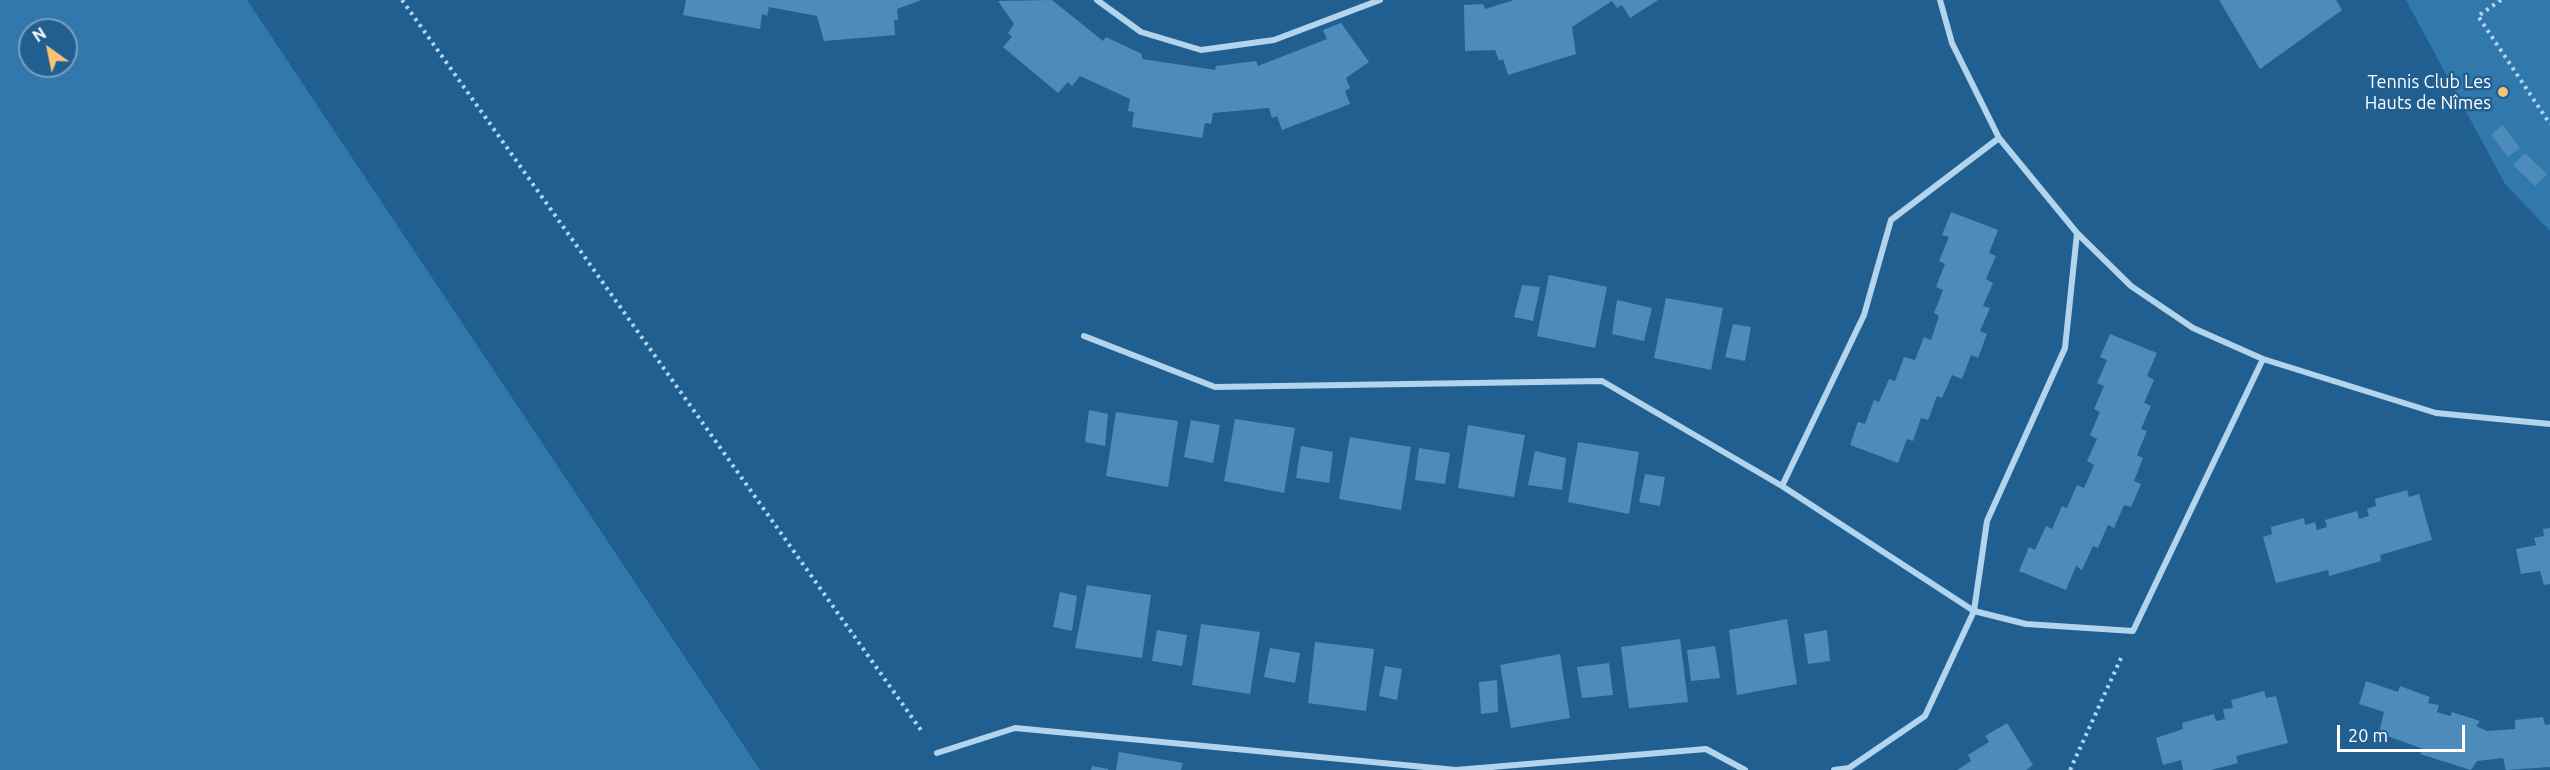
<!DOCTYPE html>
<meta charset="utf-8">
<style>
body{margin:0}
#map{position:relative;width:2550px;height:770px;overflow:hidden;background:#215f91;font-family:Ubuntu,sans-serif}
canvas{display:block}
.north{position:absolute;left:18px;top:18px;width:60px;height:60px;box-sizing:border-box;background:#215f91;border:2px solid #7a9fbd;border-radius:50%;rotate:327deg;font-size:16px;font-weight:700;line-height:24px;text-align:center;color:#fff}
.north::after{content:'';display:block;margin:auto;width:21px;height:27px;background:#fac373;clip-path:polygon(50% 0,100% 100%,50% 72%,0 100%)}
.scale{position:absolute;left:2337px;top:725px;width:128px;height:27px;box-sizing:border-box;border:3px solid #fff;border-top:0;padding-left:8px;font-size:18px;line-height:21px;white-space:nowrap;color:#fff;-webkit-text-stroke:4px #215f91;paint-order:stroke}
</style>
<div id="map">
<canvas width="2550" height="770"></canvas>
<div class="north">N</div>
<div class="scale">20 m</div>
</div>
<script>
const g = document.querySelector('canvas').getContext('2d');
g.lineJoin = 'round';
function fill(path, color) { g.fillStyle = color; g.fill(path, 'evenodd'); }
function trace(path, color, width, dash) { g.strokeStyle = color; g.lineWidth = width; g.lineCap = dash ? 'butt' : 'round'; g.setLineDash(dash || []); g.stroke(path); }
function label(font, color, halo, rows, align = 'center') {
  g.font = font + ' Ubuntu,sans-serif'; g.lineWidth = 5; g.setLineDash([]); g.textBaseline = 'middle'; g.strokeStyle = halo; g.fillStyle = color; for (const [text, x, y, turn = 0] of rows) {
    g.save(); g.translate(x, y); g.rotate((+turn || 0) * Math.PI / 180); g.textAlign = isNaN(turn) ? turn : align; if (halo) g.strokeText(text, 0, 0); g.fillText(text, 0, 0); g.restore();
  }
}
fill(new Path2D(`
 M0 0H247L760 770H0ZM30 30H66V66H30Z
 M2406 0H2550V231L2505 184Z`), '#3178ad');
fill(new Path2D(`
 M686 0H922L897 9 898 20H894L895 35 824 41 817 16 769 7 767 16 762 14 760 29 683 15Z
 M1052 0 1103 41 1106 37 1142 54V59L1215 70 1216 66 1256 61 1258 66 1327 39 1323 30 1341 23 1369 62 1346 78 1350 88 1345 91 1350 104 1282 130 1277 116 1272 118 1269 108 1213 113 1211 124 1205 123 1202 138 1132 127 1134 112 1128 111 1130 99 1080 76 1072 86 1068 82 1058 93 1003 47 1012 37 1008 33 1014 24 998 1Z
 M1514 0H1658L1630 18 1622 5 1617 8 1612 1 1572 27 1576 54 1508 75 1503 59 1499 61 1495 50 1465 51 1464 5 1483 4 1485 9Z
 M2219 0H2336L2342 10 2260 69Z
 M2503 125 2520 148 2508 157 2491 135Z
 M2525 153 2547 174 2535 186 2513 165Z
 M1951 212 1998 230 1989 253 1996 256 1986 279 1993 283 1983 306 1990 308 1980 331 1987 334 1978 358 1971 355 1962 379 1952 375 1942 398 1937 396 1928 420 1921 418 1913 441 1907 439 1898 463 1850 445 1858 422 1865 424 1874 400 1879 402 1889 379 1895 381 1904 357 1915 360 1924 337 1931 340 1939 316 1934 313 1943 290 1936 287 1945 264 1939 261 1949 237 1942 235Z
 M1549 275 1607 287 1595 348 1537 336Z
 M1522 285 1540 287 1533 321 1514 317Z
 M1666 298 1723 308 1711 370 1654 358Z
 M1617 300 1652 308 1644 341 1612 334Z
 M1733 324 1751 327 1745 361 1725 357Z
 M2110 334 2157 353 2147 376 2154 380 2144 403 2151 406 2141 429 2147 431 2137 455 2143 458 2134 481 2141 484 2131 507 2124 505 2114 528 2108 525 2098 548 2093 546 2082 570 2076 566 2066 590 2019 571 2029 547 2035 550 2046 526 2052 529 2062 506 2067 508 2077 485 2084 488 2094 465 2087 461 2097 439 2090 435 2100 412 2094 409 2104 386 2097 383 2107 360 2100 357Z
 M1089 410 1108 414 1105 446 1085 442Z
 M1116 412 1178 421 1168 487 1106 476Z
 M1235 419 1295 428 1284 493 1224 481Z
 M1191 420 1220 425 1213 463 1184 457Z
 M1468 425 1525 435 1514 497 1458 488Z
 M1350 437 1411 447 1401 510 1339 499Z
 M1578 442 1639 452 1629 514 1568 502Z
 M1301 446 1333 452 1329 483 1296 478Z
 M1419 448 1450 453 1445 484 1415 480Z
 M1535 451 1566 458 1562 490 1528 485Z
 M1645 474 1665 477 1660 506 1639 502Z
 M2407 490 2409 497 2419 494 2432 540 2380 555 2381 561 2329 576 2328 570 2276 583 2263 537 2272 534 2271 527 2304 518 2305 525 2315 522 2317 530 2327 527 2325 520 2357 511 2359 519 2369 516 2367 509 2376 506 2375 499Z
 M2550 528V584L2544 585 2540 571 2521 574 2516 549 2536 545 2534 538 2544 536 2543 529Z
 M1087 585 1151 595 1142 658 1075 648Z
 M1060 592 1077 596 1072 631 1053 627Z
 M1787 619 1797 684 1737 695 1729 630Z
 M1201 624 1260 632 1250 694 1192 685Z
 M1157 630 1187 635 1182 666 1152 661Z
 M1827 630 1830 661 1808 664 1804 634Z
 M1680 639 1688 702 1629 708 1621 647Z
 M1315 642 1374 649 1366 711 1308 703Z
 M1715 646 1720 678 1691 681 1687 650Z
 M1270 648 1300 653 1295 683 1264 677Z
 M1560 654 1570 718 1511 728 1500 665Z
 M1609 663 1613 695 1582 698 1577 667Z
 M1385 666 1402 669 1397 700 1379 696Z
 M1497 680 1498 712 1481 714 1479 682Z
 M2366 681 2398 692 2400 686 2430 697 2428 703 2439 705 2437 712 2450 716 2452 712 2480 721 2476 726 2487 731 2515 729V720L2543 717 2545 725 2550 724V767L2506 770 2503 758 2477 761 2471 770 2420 754 2423 749 2379 733 2384 712 2359 704Z
 M2264 691 2266 698 2276 696 2288 743 2236 756 2238 763 2211 770H2183L2181 760 2163 765 2156 738 2183 729 2182 723 2214 714 2216 721 2225 719 2223 709 2233 708 2231 700Z
 M2007 723 2033 765 2026 770H1957L1971 761 1968 755 1989 742 1985 736Z
 M1119 752 1183 763 1181 770H1116Z
 M1092 766 1108 769V770H1091Z`), '#4d8bba');
trace(new Path2D(`
 M402 0 923 733
 M2501 0 2478 16 2550 124
 M2070 770 2122 656`), '#b2d4ed', 4, [3, 4.5]);
trace(new Path2D(`
 M1097 0 1141 32 1201 50 1274 40 1380 0
 M1940 0 1952 43 1999 138 2077 233 2131 286 2193 328 2263 359 2436 413 2550 424
 M1084 336 1215 387 1602 381 1782 486 1974 611 1987 521 2065 348 2077 233
 M1782 486 1864 315 1891 220 1999 138
 M937 753 1015 728 1456 770 1706 749 1745 770
 M1834 770 1849 768 1925 716 1974 611 2026 624 2133 631 2263 359`), '#b2d4ed', 6);
for (const [x, y, r, color] of [
 [2503,92,6,"#fac373"]
]) { const dot = new Path2D(); dot.arc(x, y, r, 0, 2 * Math.PI); g.fillStyle = color; g.fill(dot); trace(dot, '#215f91', 2); }
label('18px', '#fff', '#215f91', [
 ["Tennis Club Les",2491,82],
 ["Hauts de Nîmes",2491,103]
], 'right');
</script>
